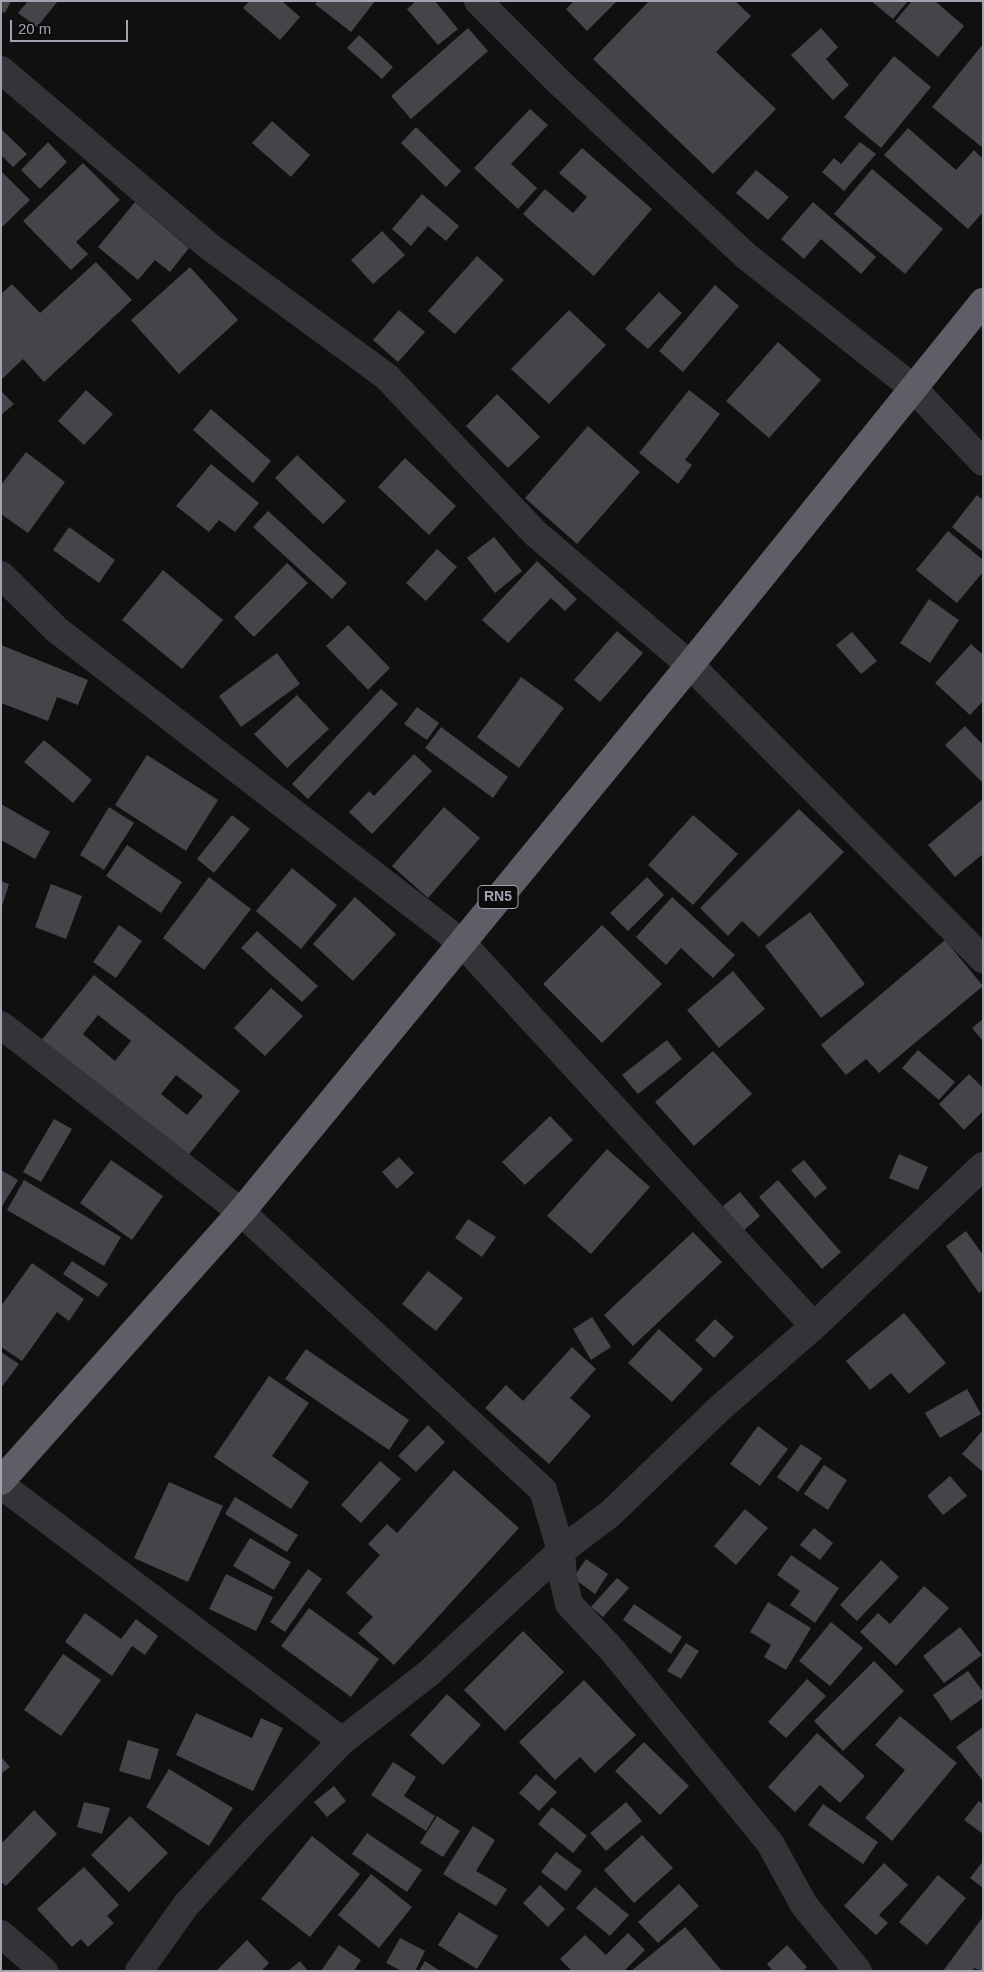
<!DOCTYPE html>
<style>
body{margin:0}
#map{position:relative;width:984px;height:1972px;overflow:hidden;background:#101011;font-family:Arial,sans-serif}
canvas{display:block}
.frame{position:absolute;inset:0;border:2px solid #a2a5b1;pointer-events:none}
.scale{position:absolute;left:10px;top:20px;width:118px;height:22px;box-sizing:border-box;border:2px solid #a2a5b1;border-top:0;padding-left:6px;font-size:15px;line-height:18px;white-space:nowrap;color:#a2a5b1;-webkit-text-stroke:4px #0b0b0c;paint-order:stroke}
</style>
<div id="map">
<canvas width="984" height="1972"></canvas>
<div class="frame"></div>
<div class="scale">20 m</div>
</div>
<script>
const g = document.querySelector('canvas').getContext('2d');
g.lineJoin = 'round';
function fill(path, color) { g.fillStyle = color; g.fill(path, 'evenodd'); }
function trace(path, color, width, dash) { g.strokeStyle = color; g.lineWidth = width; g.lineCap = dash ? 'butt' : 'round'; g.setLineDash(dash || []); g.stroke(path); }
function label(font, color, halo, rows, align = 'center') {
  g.font = font + ' Arial,sans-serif'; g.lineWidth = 4; g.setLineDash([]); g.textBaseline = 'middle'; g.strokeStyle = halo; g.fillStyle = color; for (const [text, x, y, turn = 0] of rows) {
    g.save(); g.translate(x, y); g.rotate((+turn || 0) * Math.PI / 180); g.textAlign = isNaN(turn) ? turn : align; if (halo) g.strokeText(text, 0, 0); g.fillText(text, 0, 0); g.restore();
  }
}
fill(new Path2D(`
 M1 1H11L5 13 1 11Z
 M28 1H58L37 27 18 13Z
 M249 1H282L300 17 280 40 243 8Z
 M318 1H375L351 32 315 4Z
 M416 1H435L458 29 438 45 407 9Z
 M574 1H617L587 31 566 9Z
 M649 1H735L751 16 716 52 776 109 713 174 593 59Z
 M871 1H908L893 19Z
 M912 1H935L964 26 938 57 895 21Z
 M468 28 488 51 411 119 391 96Z
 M821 28 838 47 826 59 849 85 833 100 791 55Z
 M359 35 393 67 382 79 347 48Z
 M983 44V148L932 107Z
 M894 56 931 87 881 148 844 117Z
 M530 109 548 125 511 164 537 188 518 209 474 168Z
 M272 121 310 155 291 177 252 143Z
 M416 127 461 171 446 187 401 143Z
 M908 128 956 170 974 150 983 159V212L968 229 884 155Z
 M1 129 27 154 13 167 1 155Z
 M48 142 67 162 40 189 21 170Z
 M860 142 876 154 844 191 822 172 834 158 841 164Z
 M582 148 652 209 594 276 523 214 545 189 573 213 587 197 559 173Z
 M83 163 120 200 76 242 88 254 71 270 23 221Z
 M872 169 943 229 905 274 834 214Z
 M756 170 789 197 768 220 736 193Z
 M1 171 30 200 1 228Z
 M422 194 459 226 446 241 428 226 411 246 392 229Z
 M135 202 189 248 170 272 155 260 138 280 98 247Z
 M813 202 876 257 861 274 821 239 804 259 781 239Z
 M382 231 405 255 373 284 351 260Z
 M477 256 504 280 455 334 428 311Z
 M96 262 132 300 44 382 23 359 1 380V294L12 284 40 313Z
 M190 267 238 320 179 374 131 320Z
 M715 285 739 306 683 372 659 351Z
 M659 292 682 313 648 349 625 329Z
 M399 310 425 332 398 362 373 340Z
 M569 310 606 345 549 404 511 369Z
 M778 342 821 380 769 438 726 401Z
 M86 390 113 414 84 445 58 421Z
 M689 390 720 414 685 460 692 465 678 484 639 453Z
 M1 391 14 404 1 415Z
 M497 394 540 437 508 468 466 426Z
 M211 409 271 461 253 483 193 430Z
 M588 426 640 472 577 544 525 498Z
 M26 452 65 482 28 533 1 514V485Z
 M297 455 346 501 323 524 275 478Z
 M405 458 456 506 429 535 378 487Z
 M211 464 259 503 235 532 219 520 209 532 176 506Z
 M977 495 983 500V552L952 527Z
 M268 511 347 583 332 599 253 527Z
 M69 527 115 560 99 583 53 550Z
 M948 531 983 560V572L957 603 916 570Z
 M494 537 522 571 495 593 467 558Z
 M437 549 457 567 426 601 406 583Z
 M537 561 577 599 565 611 551 598 508 643 482 620Z
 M287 563 308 583 254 637 234 617Z
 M163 570 223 620 182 669 122 620Z
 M929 599 959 620 930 663 900 643Z
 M348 625 390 668 368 690 326 646Z
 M617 631 643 653 600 702 574 680Z
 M852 632 877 661 861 674 836 645Z
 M971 644 983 655V701L970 715 935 683Z
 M1 645 88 680 78 705 57 697 48 721 1 703Z
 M277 653 300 684 241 727 219 696Z
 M521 677 564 708 519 768 477 737Z
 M381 689 398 704 308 799 292 784Z
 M297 695 329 729 287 768 254 734Z
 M417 707 439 723 427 740 404 724Z
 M965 726 983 745V783L945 745Z
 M441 727 508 777 493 798 425 748Z
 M44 740 92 780 73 803 24 762Z
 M414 754 432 771 372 834 349 812 369 791 374 796Z
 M147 755 218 800 186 851 115 805Z
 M983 799V854L955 877 928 845Z
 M1 804 50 832 35 859 1 840Z
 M109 807 134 823 104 870 80 855Z
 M444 807 480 838 428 898 392 866Z
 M799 809 844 852 759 937 742 921 728 936 700 908Z
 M232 815 250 829 214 873 197 859Z
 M693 815 738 854 693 905 648 865Z
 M127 845 182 882 161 913 106 876Z
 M292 868 337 905 301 949 256 911Z
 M209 877 251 909 204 970 163 938Z
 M647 877 664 895 628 931 610 913Z
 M1 881 9 884 2 906H1Z
 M51 884 82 896 66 939 35 927Z
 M355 897 396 934 353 981 313 944Z
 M672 897 735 955 713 978 681 948 666 965 636 937Z
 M810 912 865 984 821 1018 765 946Z
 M119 925 142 941 116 978 93 962Z
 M602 925 662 984 602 1043 543 984Z
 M257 931 318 986 302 1002 241 948Z
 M945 940 983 986 879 1073 866 1059 846 1075 821 1045Z
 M733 971 765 1009 719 1048 687 1010Z
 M94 975 240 1091 186 1158 40 1042ZM98 1015 131 1041 115 1061 83 1034ZM176 1075 203 1096 187 1115 161 1094Z
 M271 988 303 1016 265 1056 234 1028Z
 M983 1019V1041L972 1028Z
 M667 1040 682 1059 638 1094 622 1075Z
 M918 1050 955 1082 939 1100 902 1068Z
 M713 1051 752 1094 694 1146 655 1102Z
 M969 1074 983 1088V1111L964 1130 939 1104Z
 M550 1116 573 1140 525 1185 502 1162Z
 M54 1119 72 1129 41 1182 23 1172Z
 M607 1149 650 1187 591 1254 547 1216Z
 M899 1154 928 1167 918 1190 889 1178Z
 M399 1157 414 1173 397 1189 382 1172Z
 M111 1160 163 1196 132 1240 80 1203Z
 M804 1160 827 1188 815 1198 791 1170Z
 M1 1170 18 1180 1 1208Z
 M24 1180 121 1237 104 1266 7 1210Z
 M778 1180 841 1252 822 1269 759 1197Z
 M740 1192 760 1216 743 1231 723 1206Z
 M468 1219 496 1237 482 1257 455 1238Z
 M966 1231 983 1255V1290L979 1293 946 1246Z
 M693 1232 722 1262 633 1346 604 1315Z
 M72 1261 108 1284 98 1297 63 1274Z
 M32 1263 84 1299 69 1321 57 1312 22 1361 1 1347V1306Z
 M428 1271 463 1298 436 1331 402 1304Z
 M904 1313 946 1363 909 1394 891 1373 870 1390 846 1361Z
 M592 1317 611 1347 591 1360 573 1329Z
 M715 1319 734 1337 714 1358 695 1340Z
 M659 1329 703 1369 672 1402 628 1363Z
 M572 1347 596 1369 570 1398 591 1416 549 1464 485 1408 506 1385 523 1401Z
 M306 1349 409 1420 389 1450 285 1379Z
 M1 1352 19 1364 1 1388Z
 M269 1376 309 1403 272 1456 309 1482 291 1509 214 1457Z
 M967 1389 981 1414 940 1438 925 1413Z
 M428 1425 445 1442 416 1472 398 1456Z
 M758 1426 788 1449 760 1486 730 1464Z
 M983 1430V1472L962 1454Z
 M801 1444 822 1458 798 1492 777 1477Z
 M380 1461 401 1479 361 1523 341 1505Z
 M824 1465 847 1480 828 1510 804 1494Z
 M454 1470 519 1528 394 1665 358 1633 373 1617 346 1593 380 1555 368 1544 387 1524 397 1533Z
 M950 1476 967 1496 943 1515 927 1496Z
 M169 1482 223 1506 188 1582 134 1558Z
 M235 1497 298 1535 287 1552 225 1514Z
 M745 1509 768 1528 736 1565 714 1546Z
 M814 1528 833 1543 820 1560 800 1545Z
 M250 1538 291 1562 274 1590 233 1566Z
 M791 1555 839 1588 815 1623 790 1605 800 1591 777 1575Z
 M586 1559 608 1574 595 1594 573 1578Z
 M881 1560 899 1577 857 1621 840 1605Z
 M308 1569 322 1579 285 1632 270 1622Z
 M226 1574 273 1597 256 1631 209 1609Z
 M617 1578 629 1588 603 1617 591 1607Z
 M924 1586 949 1608 896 1666 860 1632 878 1613 890 1624Z
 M768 1602 811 1628 786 1670 764 1657 771 1645 750 1632Z
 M634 1604 682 1637 671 1654 623 1620Z
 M309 1608 379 1659 351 1697 281 1646Z
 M85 1613 121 1639 136 1619 158 1636 145 1655 132 1646 112 1676 65 1642Z
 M831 1622 863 1648 830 1686 799 1661Z
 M960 1627 982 1655 944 1683 923 1656Z
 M523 1631 564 1672 505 1731 464 1690Z
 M686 1643 699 1651 681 1679 667 1671Z
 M63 1654 101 1680 61 1736 24 1710Z
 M874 1661 904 1691 843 1751 814 1721Z
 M968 1671 983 1692V1698L951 1721 933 1695Z
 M807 1679 826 1696 786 1738 768 1722Z
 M584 1680 636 1735 595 1773 580 1757 555 1780 519 1742Z
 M447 1694 481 1725 443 1765 410 1735Z
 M196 1713 252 1738 261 1718 283 1728 253 1791 176 1755Z
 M900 1716 957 1763 892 1841 865 1818 905 1770 875 1745Z
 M983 1727V1781L956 1747Z
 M817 1733 865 1776 840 1803 820 1785 795 1812 768 1787Z
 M128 1740 159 1749 150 1780 119 1771Z
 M644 1742 689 1786 660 1815 615 1771Z
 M1 1757 10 1767 1 1774Z
 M393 1762 416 1777 404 1796 435 1816 426 1831 371 1795Z
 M169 1769 233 1808 209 1846 146 1807Z
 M536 1774 557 1792 539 1811 519 1793Z
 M334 1786 346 1801 327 1817 314 1802Z
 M979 1801 983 1804V1834L964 1820Z
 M84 1802 110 1808 102 1834 77 1827Z
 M626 1802 642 1821 606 1851 590 1833Z
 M823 1804 878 1842 863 1864 808 1825Z
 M552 1807 587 1836 573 1853 538 1824Z
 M34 1810 57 1834 6 1886 1 1882V1844Z
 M130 1816 168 1853 129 1892 91 1855Z
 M437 1816 460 1831 443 1857 420 1843Z
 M473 1826 495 1840 476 1871 507 1889 496 1906 443 1874Z
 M367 1833 422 1870 407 1892 352 1854Z
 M642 1835 673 1868 634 1903 604 1870Z
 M312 1836 360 1874 310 1937 261 1899Z
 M556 1852 582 1871 566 1891 541 1872Z
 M983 1861V1888L970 1878Z
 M884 1863 908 1885 879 1915 888 1923 876 1935 844 1906Z
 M84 1867 119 1905 107 1916 114 1923 88 1947 81 1939 72 1947 37 1909Z
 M371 1874 412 1907 379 1948 338 1915Z
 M938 1875 966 1898 927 1945 899 1922Z
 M679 1884 699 1906 658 1943 638 1922Z
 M540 1885 565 1909 548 1927 523 1903Z
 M595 1887 629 1915 610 1936 576 1908Z
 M459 1912 498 1936 477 1969 438 1945Z
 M983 1917V1971L974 1968 972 1971H943Z
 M685 1927 722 1971H631Z
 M628 1933 645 1950 624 1971H572L560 1959 585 1935 606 1955Z
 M400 1938 425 1951 415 1971H402L386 1963Z
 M247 1940 269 1963 261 1971H216Z
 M339 1945 361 1960 354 1971H321Z
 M787 1945 807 1967 803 1971H773L767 1964Z
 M300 1961 308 1971H288Z
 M425 1961 440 1971H419Z`), '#444549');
trace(new Path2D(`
 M478 1 558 81 746 256 912 387 983 462
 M1 70 210 247 387 377 535 533 690 665 983 959
 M1 575 57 630 461 942 814 1326
 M1 1025 241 1212 543 1490 561 1551 563 1578 569 1604 613 1651 770 1843 804 1905 858 1971
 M1 1485 342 1741
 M1 1934 44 1971
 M139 1971 186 1905 254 1831 342 1741 429 1673 561 1551 611 1513 720 1408 814 1326 983 1166`), '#333438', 28);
trace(new Path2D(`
 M1 1481 241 1212 690 665 983 302`), '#5e5f66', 28);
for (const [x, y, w] of [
 [498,897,40]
]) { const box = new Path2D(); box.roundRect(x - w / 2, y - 11.5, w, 23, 4); g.fillStyle = '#0b0b0c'; g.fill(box); trace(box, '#a2a5b1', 1); }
label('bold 14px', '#a2a5b1', null, [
 ["RN5",498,897]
]);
</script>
